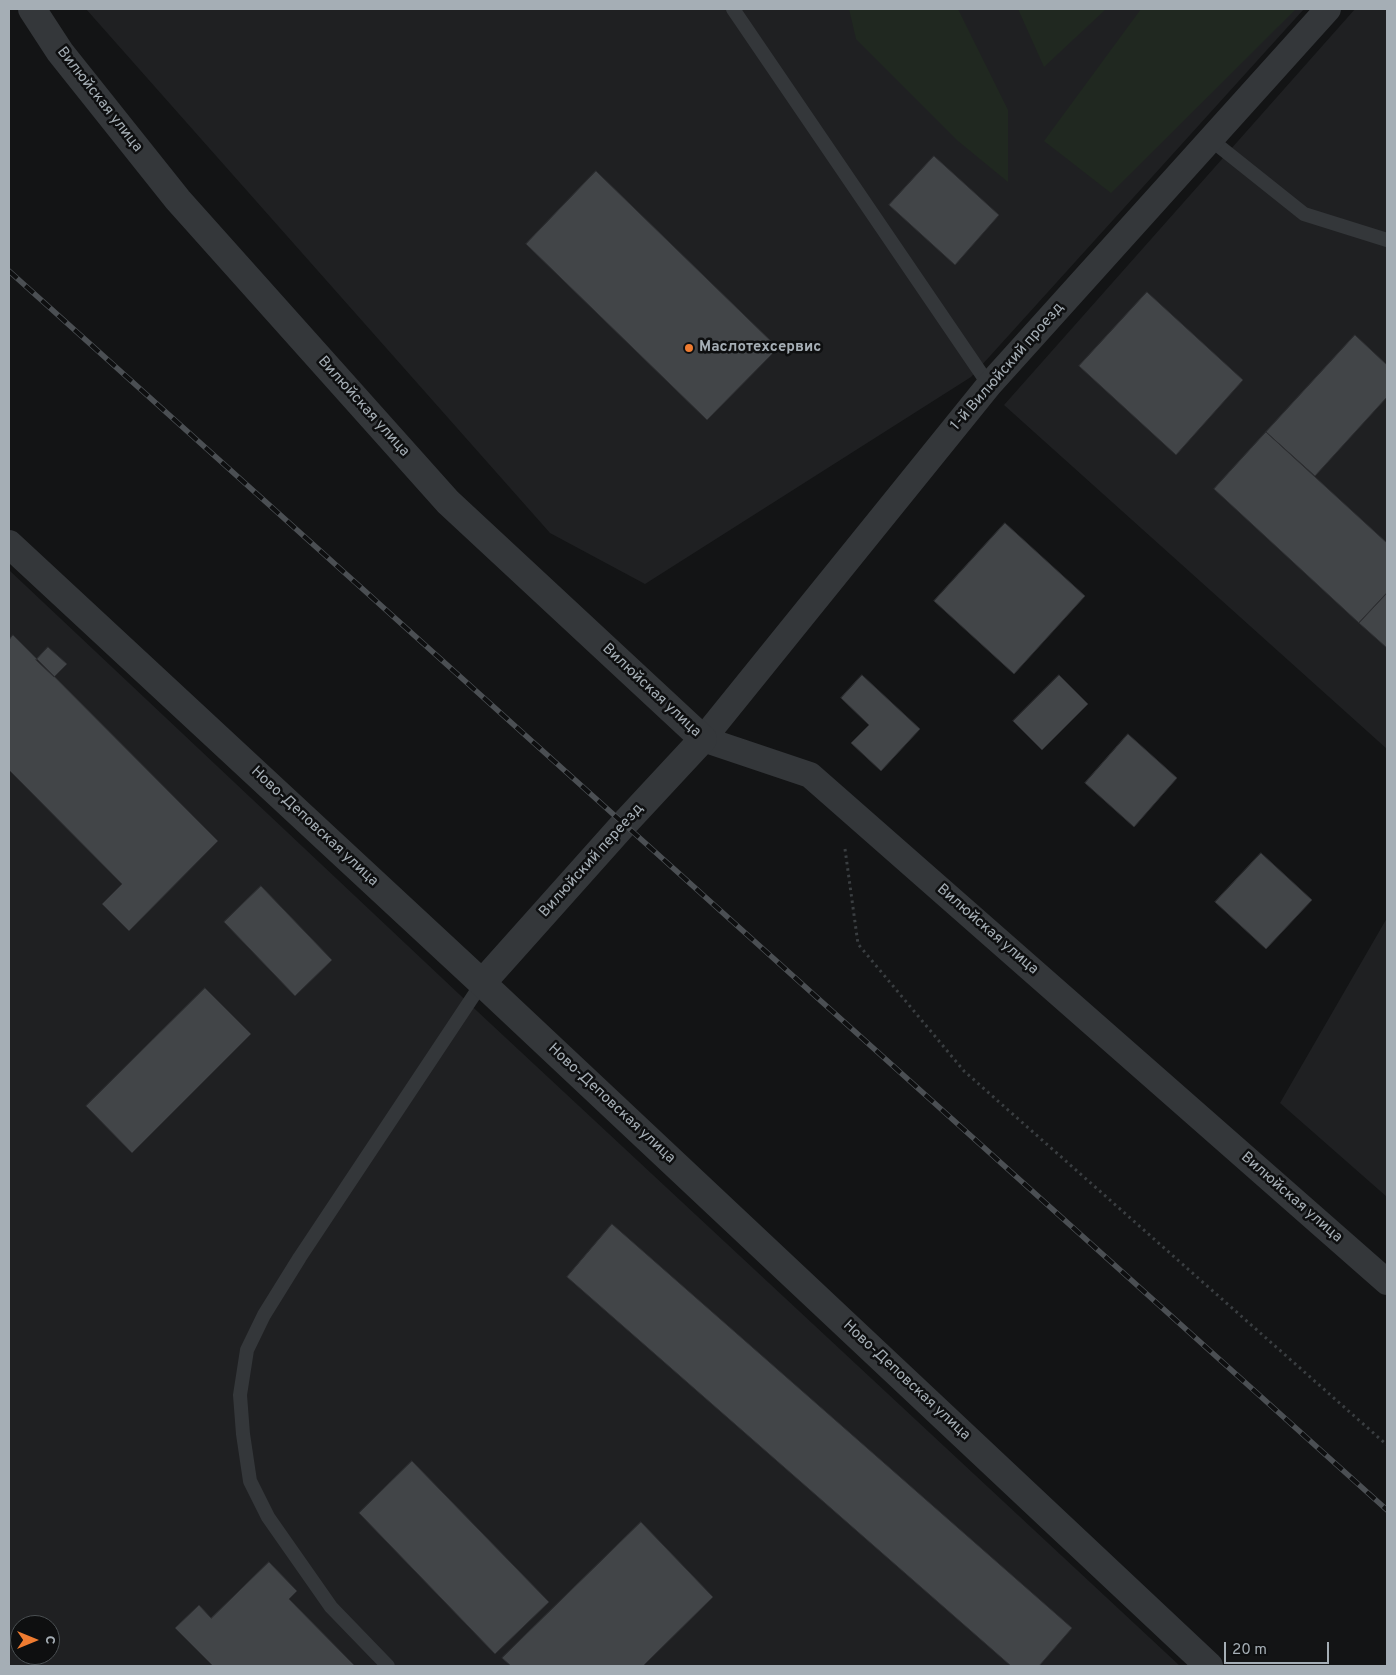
<!DOCTYPE html>
<meta charset="utf-8">
<style>
body{margin:0}
#map{position:relative;width:1396px;height:1675px;overflow:hidden;background:#131415;font-family:Overpass,sans-serif}
canvas{display:block}
.frame{position:absolute;inset:0;border:10px solid #a5aeb5;pointer-events:none}
.north{position:absolute;left:10px;top:1615px;width:50px;height:50px;box-sizing:border-box;background:#0e0f10;border:1px solid #4a4f52;border-radius:50%;rotate:90deg;font-size:14px;font-weight:700;line-height:20px;text-align:center;color:#a5aeb5}
.north::after{content:'';display:block;margin:auto;width:18px;height:22px;background:#ef7c31;clip-path:polygon(50% 0,100% 100%,50% 72%,0 100%)}
.scale{position:absolute;left:1224px;top:1642px;width:105px;height:22px;box-sizing:border-box;border:2px solid #a5aeb5;border-top:0;padding-left:6px;font-size:15px;line-height:18px;white-space:nowrap;color:#a5aeb5;-webkit-text-stroke:4px #0e0f10;paint-order:stroke}
</style>
<div id="map">
<canvas width="1396" height="1675"></canvas>
<div class="frame"></div>
<div class="north">С</div>
<div class="scale">20 m</div>
</div>
<script>
const g = document.querySelector('canvas').getContext('2d');
g.lineJoin = 'round';
function fill(path, color) { g.fillStyle = color; g.fill(path, 'evenodd'); }
function trace(path, color, width, dash) { g.strokeStyle = color; g.lineWidth = width; g.lineCap = dash ? 'butt' : 'round'; g.setLineDash(dash || []); g.stroke(path); }
function label(font, color, halo, rows, align = 'center') {
  g.font = font + ' Overpass,sans-serif'; g.lineWidth = 5; g.setLineDash([]); g.textBaseline = 'middle'; g.strokeStyle = halo; g.fillStyle = color; for (const [text, x, y, turn = 0] of rows) {
    g.save(); g.translate(x, y); g.rotate((+turn || 0) * Math.PI / 180); g.textAlign = isNaN(turn) ? turn : align; if (halo) g.strokeText(text, 0, 0); g.fillText(text, 0, 0); g.restore();
  }
}
fill(new Path2D(`
 M86 9H1304L971 377 645 584 550 533Z
 M1355 9H1387V749L1004 405Z
 M9 570 477 1011 1180 1666H9ZM20 1625H50V1655H20Z
 M1387 918V1197L1280 1103Z`), '#1f2022');
fill(new Path2D(`
 M849 9H958L1008 110V182L958 141 856 39Z
 M1018 9H1106L1044 67Z
 M1141 9H1296L1111 193 1044 141Z`), '#202820');
const building = new Path2D(`
 M934 156 999 215 955 265 889 205Z
 M596 171 778 348 707 420 526 244Z
 M1147 292 1243 380 1176 455 1079 366Z
 M1355 335 1387 365V397L1315 476 1266 432Z
 M1266 432 1387 543V593L1359 623 1214 489Z
 M1005 523 1085 596 1014 674 934 601Z
 M1387 593V648L1359 623Z
 M13 635 218 841 129 931 102 904 122 884 9 770V640Z
 M48 647 67 664 54 677 36 660Z
 M862 675 920 729 881 771 851 743 869 725 841 698Z
 M1059 675 1088 704 1042 750 1013 721Z
 M1128 734 1177 778 1134 827 1085 783Z
 M1261 853 1312 900 1266 949 1215 902Z
 M261 886 332 960 295 996 224 922Z
 M205 988 251 1034 132 1153 86 1106Z
 M612 1224 1072 1628 1039 1666H1011L567 1277Z
 M412 1461 549 1602 495 1654 359 1513Z
 M641 1522 713 1597 643 1666H511L502 1658Z
 M269 1562 297 1591 289 1599 355 1666H213L175 1628 199 1605 211 1618Z`);
fill(building, '#424548');
trace(building, '#2d2e31', 1);
trace(new Path2D(`
 M845 849 858 944 964 1071 1387 1445`), '#3a3e41', 3, [2.5, 4]);
trace(new Path2D(`
 M733 9 989 385
 M1210 139 1304 214 1387 240
 M388 1666 331 1607 268 1517 250 1481 243 1434 240 1395 247 1350 264 1315 300 1257 482 983`), '#34373a', 14);
trace(new Path2D(`
 M1328 9 989 385 703 739 810 775 1387 1282`), '#34373a', 26);
trace(new Path2D(`
 M32 9 60 52 178 200 448 502 703 739 624 824 482 983
 M9 544 482 983 1209 1666`), '#34373a', 28);
const rail = new Path2D(`
 M9 271 1387 1510`);
trace(rail, '#4b4f53', 5.5);
trace(rail, '#0e0f10', 4, [11]);
for (const [x, y, r, color] of [
 [689,348,5,"#ef7c31"]
]) { const dot = new Path2D(); dot.arc(x, y, r, 0, 2 * Math.PI); g.fillStyle = color; g.fill(dot); trace(dot, '#0e0f10', 2); }
label('15px', '#a5aeb5', '#0e0f10', [
 ["Вилюйская улица",99,100,52],
 ["1-й Вилюйский проезд",1008,367,-49],
 ["Вилюйская улица",363,407,48],
 ["Вилюйская улица",651,691,43],
 ["Ново-Деповская улица",314,827,43],
 ["Вилюйский переезд",592,861,-48],
 ["Вилюйская улица",987,930,41],
 ["Ново-Деповская улица",611,1104,43],
 ["Вилюйская улица",1291,1198,41],
 ["Ново-Деповская улица",906,1381,43]
]);
label('bold 15px', '#a5aeb5', '#0e0f10', [
 ["Маслотехсервис",699,348]
], 'left');
</script>
